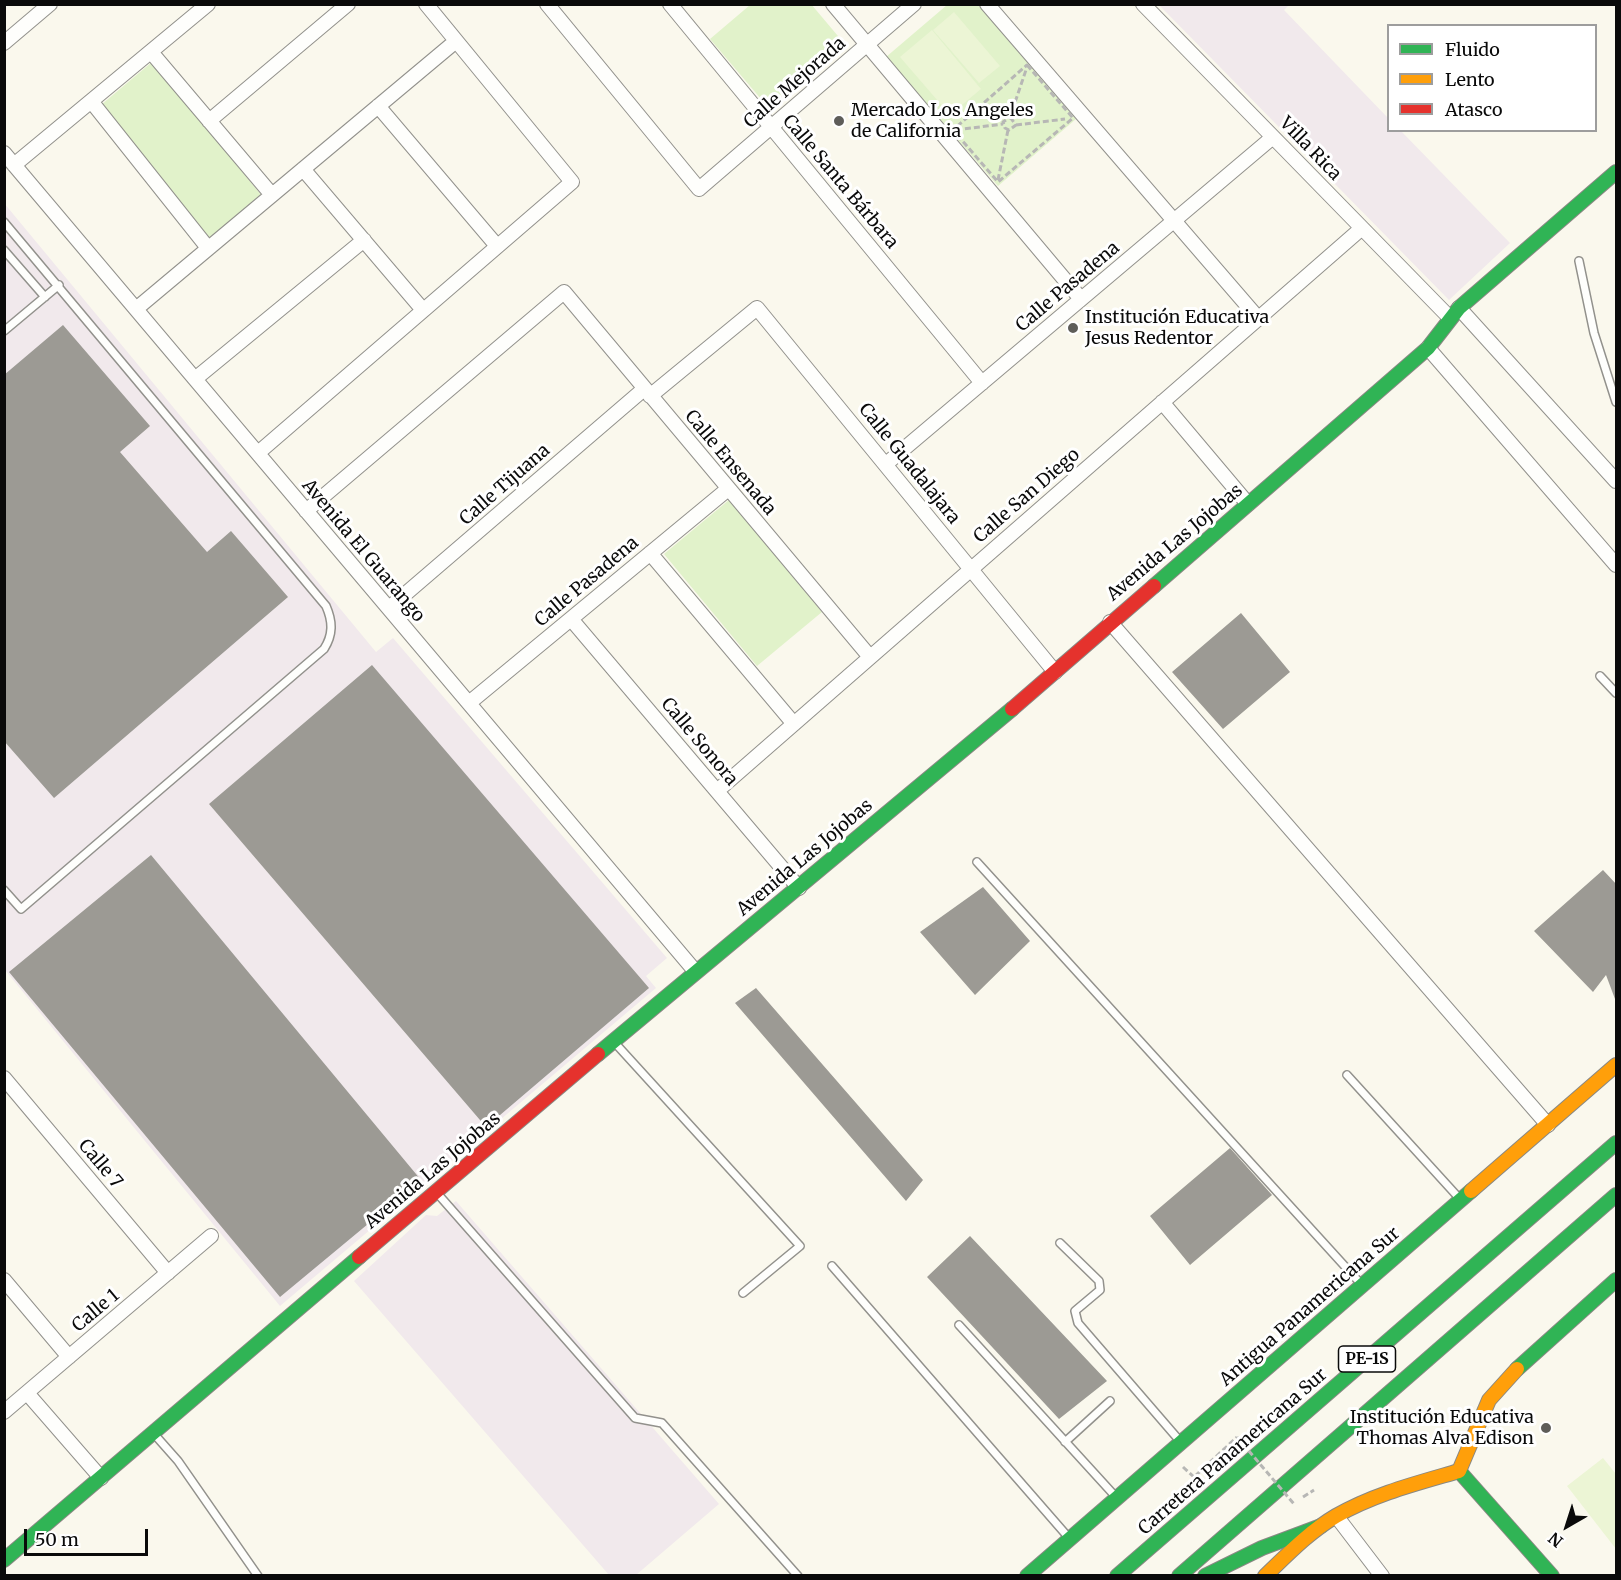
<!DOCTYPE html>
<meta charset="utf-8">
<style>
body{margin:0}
#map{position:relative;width:1621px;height:1580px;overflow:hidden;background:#faf8ed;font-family:Merriweather,serif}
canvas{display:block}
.frame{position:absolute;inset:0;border:6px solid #0a0a0a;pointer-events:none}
.legend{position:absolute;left:1387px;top:24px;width:210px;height:108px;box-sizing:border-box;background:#fff;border:2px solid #9d9d9d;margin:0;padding:8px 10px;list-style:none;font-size:18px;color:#0a0a0a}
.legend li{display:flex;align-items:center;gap:12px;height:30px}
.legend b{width:30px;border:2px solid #9d9d9d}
.north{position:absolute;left:1537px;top:1496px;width:60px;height:60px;-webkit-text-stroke:4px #fff;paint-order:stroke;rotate:219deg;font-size:16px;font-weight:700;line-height:24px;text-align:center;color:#0a0a0a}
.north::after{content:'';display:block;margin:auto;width:21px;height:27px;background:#0a0a0a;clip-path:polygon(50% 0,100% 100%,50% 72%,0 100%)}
.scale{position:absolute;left:24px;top:1529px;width:124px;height:27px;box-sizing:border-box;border:3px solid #0a0a0a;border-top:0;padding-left:8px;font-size:18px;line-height:21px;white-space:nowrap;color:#0a0a0a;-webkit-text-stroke:4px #fff;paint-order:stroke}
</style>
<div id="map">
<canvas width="1621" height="1580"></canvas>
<div class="frame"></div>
<ul class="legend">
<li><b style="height:8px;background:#30b455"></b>Fluido</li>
<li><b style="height:8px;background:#ff9f0a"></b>Lento</li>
<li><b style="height:8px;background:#e5322d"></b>Atasco</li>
</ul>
<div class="north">N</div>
<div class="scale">50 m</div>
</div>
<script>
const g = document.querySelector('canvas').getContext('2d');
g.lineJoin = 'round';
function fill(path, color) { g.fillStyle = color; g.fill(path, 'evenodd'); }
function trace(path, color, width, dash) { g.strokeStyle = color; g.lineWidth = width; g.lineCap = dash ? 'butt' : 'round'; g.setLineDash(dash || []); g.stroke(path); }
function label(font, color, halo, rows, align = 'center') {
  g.font = font + ' Merriweather,serif'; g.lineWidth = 6; g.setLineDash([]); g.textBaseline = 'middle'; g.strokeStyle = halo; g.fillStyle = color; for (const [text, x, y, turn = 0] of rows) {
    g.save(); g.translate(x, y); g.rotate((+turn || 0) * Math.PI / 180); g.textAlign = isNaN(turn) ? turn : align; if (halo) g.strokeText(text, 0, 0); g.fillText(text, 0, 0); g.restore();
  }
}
fill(new Path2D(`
 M1159 5H1289L1284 10 1388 118V130L1401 131 1510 243 1449 300Z
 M4 203 376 652 393 638 667 958 646 976 656 988 280 1306 5 970Z
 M456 1201 719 1504 636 1575H609L354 1281 426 1215 437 1216Z`), '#f1e9ec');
fill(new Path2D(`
 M811 4 843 42 767 106 710 39 750 5Z
 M947 5H978L1076 119 998 186 886 57Z
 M152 62 262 196 209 238 101 105Z
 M729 500 822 612 757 666 664 554Z`), '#e1f2ca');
fill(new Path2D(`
 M954 12 1000 66 979 83 933 30Z
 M932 30 981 89 950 115 900 57Z
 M1603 1458 1616 1474V1549L1567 1486Z`), '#ecf5d5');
fill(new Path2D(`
 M63 325 150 426 120 452 207 552 231 531 288 597 54 798 4 741V375Z
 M1241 613 1290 672 1223 729 1172 672Z
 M372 665 649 988 486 1127 209 804Z
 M151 855 421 1180 280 1297 9 972Z
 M1603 870 1617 885 1615 999 1606 975 1593 992 1534 931Z
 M983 887 1030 941 975 995 920 932Z
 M756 988 923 1180 906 1201 735 1003Z
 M1230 1148 1272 1195 1190 1265 1150 1216Z
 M970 1236 1107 1381 1059 1419 927 1277Z`), '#9c9a94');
const lane = new Path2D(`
 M4 222 326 606C333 622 333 635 324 649L21 909 4 890
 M4 250 45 297
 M1579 261 1594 333 1616 402
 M4 331 59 285
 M1600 676 1616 693
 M977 862 1361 1284
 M615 1043 800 1246 743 1293
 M1347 1075 1459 1198
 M437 1193 635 1418 662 1423 798 1576
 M1060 1243 1099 1281 1100 1290 1075 1311 1078 1323 1179 1440
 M832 1266 1069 1538
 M959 1325 1115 1496
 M155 1435 178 1461 258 1576
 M1065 1442 1110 1401`);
const street = new Path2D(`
 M547 4 699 189 914 4
 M670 4 982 383
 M833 4 1081 299
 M987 4 1258 318
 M1143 4 1450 318
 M4 43 50 4
 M151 52 272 195
 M91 101 208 248
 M378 106 497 246
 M209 121 348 4
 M4 153 695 971
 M14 165 208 4
 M303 169 423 310
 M1459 308 1616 481
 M136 309 456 41
 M1428 348 1616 565
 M195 379 364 240
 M650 396 757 308 1055 672
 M1162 402 1248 504
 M258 453 572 182 426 4
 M886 464 1273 137
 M306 511 564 292 870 657
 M650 553 794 724
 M389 608 644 389
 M571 619 799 888
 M1110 622 1548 1125
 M469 703 728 489
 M717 791 1362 228
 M4 1078 168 1273
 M4 1280 69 1357
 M27 1393 101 1478
 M4 1412 211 1236
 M1337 1517 1382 1576`);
const fast = new Path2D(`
 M1154 586 1428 348 1459 308 1616 172
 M598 1054 1012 709
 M1517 1369 1616 1280
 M1459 1471 1552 1576
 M4 1560 359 1257
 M1027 1576 1471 1191
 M1117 1576 1616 1143
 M1179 1576 1616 1195
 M1205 1576 1262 1548 1321 1526`);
const slow = new Path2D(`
 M1471 1191 1616 1065
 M1265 1576C1288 1554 1309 1532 1336 1516 1374 1494 1418 1483 1459 1471L1489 1400 1517 1369`);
const jam = new Path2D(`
 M1012 709 1154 586
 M359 1257 598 1054`);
trace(lane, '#92918c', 10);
trace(street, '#92918c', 16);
trace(fast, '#898883', 16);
trace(slow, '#898883', 16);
trace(jam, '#898883', 16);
trace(new Path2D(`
 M1027 65 1073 118 998 182 953 130Z
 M1010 117 1016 125 1009 130 1005 128 1003 122 1010 117 1026 70
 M1016 125 1065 119
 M956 130 1003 124
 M998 180 1008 130
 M1183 1467 1194 1477 1237 1437
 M1303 1497 1314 1490`), '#b7b7b5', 3, [6, 3]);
trace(lane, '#fefefc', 7);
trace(street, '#fefefc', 14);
trace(fast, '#30b455', 14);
trace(slow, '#ff9f0a', 14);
trace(jam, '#e5322d', 14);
trace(new Path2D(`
 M1237 1437 1294 1504`), '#b7b7b5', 3, [6, 3]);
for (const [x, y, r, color] of [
 [839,121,6,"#5e5d59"],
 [1073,328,6,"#5e5d59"],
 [1546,1428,6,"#5e5d59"]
]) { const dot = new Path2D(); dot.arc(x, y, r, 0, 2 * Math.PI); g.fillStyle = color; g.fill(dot); trace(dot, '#fff', 2); }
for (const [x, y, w] of [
 [1367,1359,57]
]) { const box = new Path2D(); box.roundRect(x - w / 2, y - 13, w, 26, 4.5); g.fillStyle = '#fff'; g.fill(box); trace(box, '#0a0a0a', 1.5); }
label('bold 16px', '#0a0a0a', null, [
 ["PE-1S",1367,1359]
]);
label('18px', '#0a0a0a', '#fff', [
 ["Calle Mejorada",795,83,-41],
 ["Villa Rica",1310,149,46],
 ["Calle Santa Bárbara",840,182,50],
 ["Calle Pasadena",1068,287,-40],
 ["Calle Ensenada",730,463,50],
 ["Calle Guadalajara",909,464,51],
 ["Calle Tijuana",505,485,-41],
 ["Calle San Diego",1027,496,-41],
 ["Avenida Las Jojobas",1175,543,-40],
 ["Avenida El Guarango",363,551,50],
 ["Calle Pasadena",587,582,-40],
 ["Calle Sonora",699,742,50],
 ["Avenida Las Jojobas",805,858,-40],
 ["Calle 7",100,1164,50],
 ["Avenida Las Jojobas",433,1171,-40],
 ["Antigua Panamericana Sur",1310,1307,-41],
 ["Calle 1",96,1311,-40],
 ["Carretera Panamericana Sur",1233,1452,-41]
]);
label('18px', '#0a0a0a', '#fff', [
 ["Mercado Los Angeles",851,111],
 ["de California",851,132],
 ["Institución Educativa",1085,318],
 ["Jesus Redentor",1085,339],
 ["Institución Educativa",1534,1418,"right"],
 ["Thomas Alva Edison",1534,1439,"right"]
], 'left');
</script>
